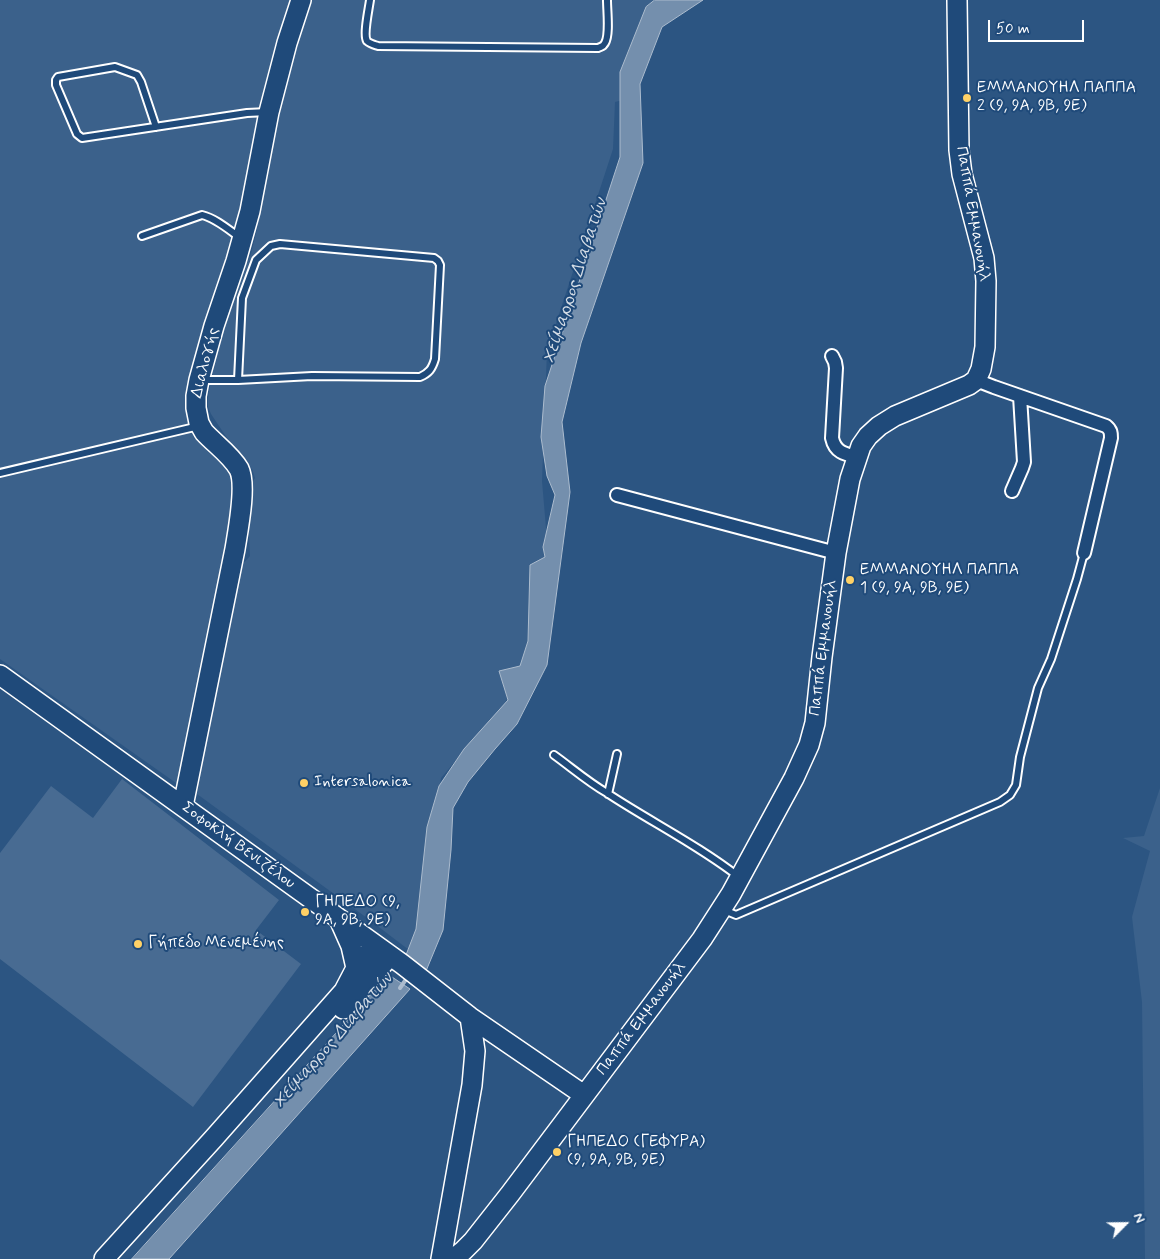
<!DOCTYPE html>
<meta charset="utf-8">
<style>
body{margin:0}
#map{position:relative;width:1160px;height:1259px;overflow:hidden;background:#2c5582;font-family:Mynerve,sans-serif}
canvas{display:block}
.north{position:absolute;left:1100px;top:1199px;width:50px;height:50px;-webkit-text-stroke:4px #1f4a7a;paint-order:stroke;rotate:67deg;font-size:14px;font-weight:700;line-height:20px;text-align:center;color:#fff}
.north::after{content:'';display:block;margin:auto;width:18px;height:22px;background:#fff;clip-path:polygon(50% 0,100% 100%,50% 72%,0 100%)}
.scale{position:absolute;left:988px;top:20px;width:96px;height:22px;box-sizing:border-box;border:2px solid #fff;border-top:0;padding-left:6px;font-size:15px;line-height:18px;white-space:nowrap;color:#fff;-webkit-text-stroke:4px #1f4a7a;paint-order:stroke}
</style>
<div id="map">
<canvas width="1160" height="1259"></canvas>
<div class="north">N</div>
<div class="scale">50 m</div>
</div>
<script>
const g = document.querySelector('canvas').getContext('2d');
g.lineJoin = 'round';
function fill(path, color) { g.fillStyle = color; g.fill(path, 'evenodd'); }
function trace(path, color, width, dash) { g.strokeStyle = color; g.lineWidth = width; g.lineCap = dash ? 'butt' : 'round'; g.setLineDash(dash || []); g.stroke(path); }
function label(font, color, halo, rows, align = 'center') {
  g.font = font + ' Mynerve,sans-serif'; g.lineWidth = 4; g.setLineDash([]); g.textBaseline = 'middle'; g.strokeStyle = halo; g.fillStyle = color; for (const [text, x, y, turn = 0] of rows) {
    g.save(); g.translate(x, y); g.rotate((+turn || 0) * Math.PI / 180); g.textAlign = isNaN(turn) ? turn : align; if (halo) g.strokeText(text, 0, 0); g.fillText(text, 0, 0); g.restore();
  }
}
fill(new Path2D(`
 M0 0H291L285 17 278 44 244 207 194 364 186 398 188 421 194 438 227 465 234 486 233 507 186 790 0 659Z
 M310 0H659L623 100 615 102 613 149 547 351 542 481 548 552 534 648 505 703 441 778 427 911 409 950 367 918 197 794 239 568 250 556 247 490 255 478 252 469 243 462 211 414 208 407V397L211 380 231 303 239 280 251 254 257 229 279 93 293 58Z
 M1160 788V1259H1145L1142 1002 1132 917 1150 851 1123 838 1144 836Z`), '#3b618b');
fill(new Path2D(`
 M122 779 279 900 256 930 301 964 193 1107 0 959V853L51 786 93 818Z`), '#486b92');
const water = new Path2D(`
 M655 0H703L662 27 640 84 643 163 581 343 562 422 570 492 547 665 517 724 495 749 468 782 453 808 451 850 443 930 426 971 406 955 416 929 427 827 439 786 464 749 508 700 499 671 520 666 528 641 530 565 545 557 543 547 555 495 547 476 541 437 545 386 620 157V72L646 7Z
 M389 975 410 989 169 1259H132Z`);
fill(water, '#748fad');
trace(water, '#acbcce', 1);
trace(new Path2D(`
 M400 988 409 975`), '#acbcce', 4);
const lane = new Path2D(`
 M370 0C369 8 363 35 367 41 370 44 375 45 378 46L598 48C602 46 603 47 605 43 610 35 607 11 607 0
 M156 127 141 82 137 75 115 67 58 77 56 80V85L77 134 82 138 247 113 268 112
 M142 236 202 215C215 218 228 229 239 237
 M200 380H238L312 376 420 377C429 373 432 369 435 359L440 265 438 261 434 258 280 244 271 246 256 260 242 298 238 380
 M0 473 199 426
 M554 755C572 768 588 782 607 793 651 822 698 845 739 877
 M608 794 617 754
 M724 910 736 915 1000 802 1010 795 1016 785 1020 757 1038 688 1051 659 1077 579 1084 553`);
const street = new Path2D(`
 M832 356 835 362 836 368 832 438C835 452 844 454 857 457
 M976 380 994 387 1106 426C1111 430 1111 433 1111 438L1084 553
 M1012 491 1022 468 1024 462 1020 396
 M617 495 836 553`);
const secondary = new Path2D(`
 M0 675 402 964 470 1017 584 1095
 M183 806 235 549C238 530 247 485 239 469 231 455 215 444 204 432L199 423 196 408V396L199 380 214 326 236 261 250 211 269 112 287 43 301 0
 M339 919 351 946 356 968
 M343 1009 390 956
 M104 1259 214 1138 344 991 356 968 375 945
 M441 1259 472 1085 475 1051 470 1017
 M453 1259 463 1251 473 1241 510 1194 702 939 731 894 794 778 809 745 815 723 822 657 836 553 850 479 861 446 868 436 879 426 895 416 969 385 976 380 981 369 985 347 986 281 984 258 962 174 959 150 957 0`);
trace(lane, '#fff', 10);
trace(street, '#fff', 16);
trace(secondary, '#fff', 22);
trace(lane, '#1f4a7a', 6);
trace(street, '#1f4a7a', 12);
trace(secondary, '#1f4a7a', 19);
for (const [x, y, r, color] of [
 [967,98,5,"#ffd166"],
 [850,580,5,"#ffd166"],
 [304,783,5,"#ffd166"],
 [305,912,5,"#ffd166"],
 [138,944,5,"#ffd166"],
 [557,1152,5,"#ffd166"]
]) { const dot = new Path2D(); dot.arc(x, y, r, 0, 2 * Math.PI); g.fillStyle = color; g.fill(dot); trace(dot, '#1f4a7a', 2); }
label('16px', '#fff', '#1f4a7a', [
 ["ΕΜΜΑΝΟΥΗΛ ΠΑΠΠΑ",977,89],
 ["2 (9, 9Α, 9Β, 9Ε)",977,107],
 ["ΕΜΜΑΝΟΥΗΛ ΠΑΠΠΑ",860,571],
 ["1 (9, 9Α, 9Β, 9Ε)",860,589],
 ["Intersalonica",314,783],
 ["ΓΗΠΕΔΟ (9,",315,903],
 ["9Α, 9Β, 9Ε)",315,921],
 ["Γήπεδο Μενεμένης",148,944],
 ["ΓΗΠΕΔΟ (ΓΕΦΥΡΑ)",567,1143],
 ["(9, 9Α, 9Β, 9Ε)",567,1161]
], 'left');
label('16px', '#fff', '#1f4a7a', [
 ["Παππά Εμμανουήλ",972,214,80],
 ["Διαλογής",206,363,-76],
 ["Παππά Εμμανουήλ",824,648,-83],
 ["Σοφοκλή Βενιζέλου",238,846,36],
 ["Παππά Εμμανουήλ",642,1019,-53]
]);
label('italic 18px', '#d5dde6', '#1f4a7a', [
 ["Χείμαρρος Διαβατών",576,281,-72],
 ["Χείμαρρος Διαβατών",334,1041,-49]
]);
</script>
